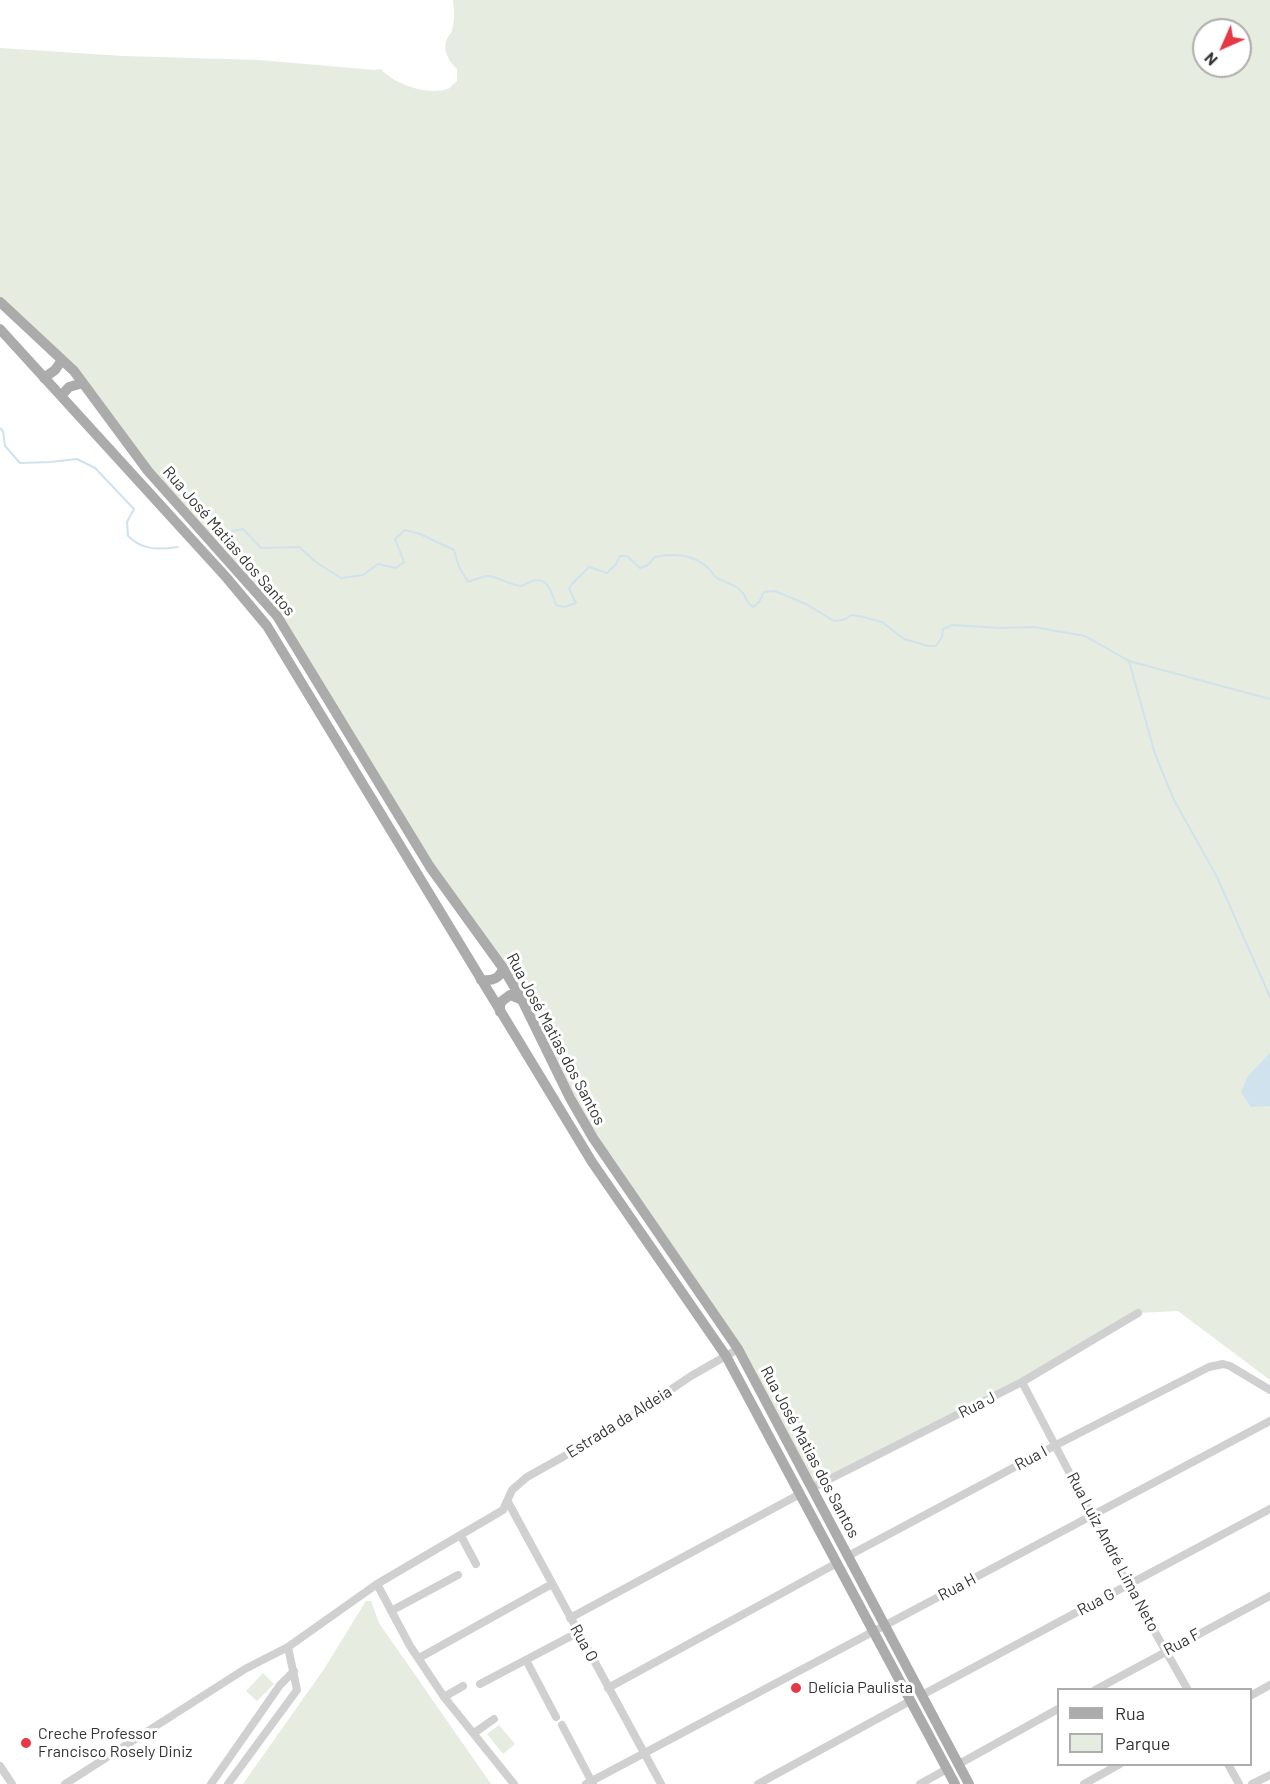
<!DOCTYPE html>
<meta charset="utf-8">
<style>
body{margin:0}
#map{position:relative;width:1270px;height:1784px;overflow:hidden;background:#fff;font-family:Barlow,sans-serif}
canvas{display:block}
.legend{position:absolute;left:1057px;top:1688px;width:195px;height:78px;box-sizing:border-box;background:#fff;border:2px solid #adadad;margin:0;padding:8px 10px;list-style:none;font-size:18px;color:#333}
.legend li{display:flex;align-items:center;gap:12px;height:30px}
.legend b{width:30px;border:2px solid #adadad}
.north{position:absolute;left:1192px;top:18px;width:60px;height:60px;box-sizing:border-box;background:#fff;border:2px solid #adadad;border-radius:50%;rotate:225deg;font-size:16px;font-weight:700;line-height:24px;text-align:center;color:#333}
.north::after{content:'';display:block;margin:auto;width:21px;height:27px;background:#e63946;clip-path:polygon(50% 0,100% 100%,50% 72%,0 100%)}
</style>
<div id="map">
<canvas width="1270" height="1784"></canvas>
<ul class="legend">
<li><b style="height:8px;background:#ababab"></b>Rua</li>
<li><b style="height:16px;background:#e6ecdf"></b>Parque</li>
</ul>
<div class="north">N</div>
</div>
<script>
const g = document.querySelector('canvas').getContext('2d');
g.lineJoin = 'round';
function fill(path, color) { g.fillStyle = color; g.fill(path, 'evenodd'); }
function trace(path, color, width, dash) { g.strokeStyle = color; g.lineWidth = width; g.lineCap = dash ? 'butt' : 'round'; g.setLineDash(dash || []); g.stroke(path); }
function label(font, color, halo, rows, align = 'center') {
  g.font = font + ' Barlow,sans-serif'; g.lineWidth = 6; g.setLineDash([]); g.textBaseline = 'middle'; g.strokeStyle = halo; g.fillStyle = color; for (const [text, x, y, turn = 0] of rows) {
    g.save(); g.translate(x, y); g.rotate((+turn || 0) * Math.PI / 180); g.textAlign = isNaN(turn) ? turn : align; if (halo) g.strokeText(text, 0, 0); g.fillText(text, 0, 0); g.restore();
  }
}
fill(new Path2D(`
 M453 0H1270V1380L1178 1311 1138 1313 1022 1382 812 1488 738 1349 619 1177 522 1000 453 900 285 628 148 471 83 383 0 302V48L123 56 259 60 375 70 381 69C393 84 430 97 450 88 450 87 456 82 457 81V69C449 61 442 50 447 39 449 35 451 34 452 30 455 21 454 10 453 0ZM1204 30H1240V66H1204Z
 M366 1601H371L379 1623 491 1784H243L324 1669Z
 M263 1673 274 1684 257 1701 246 1691Z
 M499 1725 515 1744 503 1754 487 1734Z`), '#e6ecdf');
fill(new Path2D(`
 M1270 1053V1106L1251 1107 1241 1092 1248 1076Z`), '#cfe2ee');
trace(new Path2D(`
 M0 428 3 431 5 446 20 463 50 462 77 459 95 468 134 509 127 522 128 536C142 550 158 550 178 547
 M223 533 243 529 261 548 299 547 317 563 341 578 363 575 378 564 396 568 404 562 395 539 405 530 420 534 454 550 459 567 468 582C474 580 482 576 488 576 498 576 510 586 522 586 544 572 550 585 556 605L564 607 576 603 569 589 572 584 589 567 607 573 616 564 620 556H627L640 568 648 565 655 557C674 553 693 554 708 568 712 571 713 576 717 578 725 583 736 584 742 592 747 598 746 603 753 607L759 602 764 592 775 591 806 604 834 621 843 620 852 615 863 617 882 622 904 639 928 646H936L942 637 943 629 952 625 1000 628 1034 627 1085 636 1129 661 1270 699
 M1129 661 1155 754 1174 800 1217 877 1270 997`), '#cfe2ee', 2);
trace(new Path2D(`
 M1022 1382 1128 1585 1188 1690
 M812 1488 1022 1382 1138 1313
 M508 1502 661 1784
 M461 1536 476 1564
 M848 1556 1056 1445 1209 1367 1223 1364 1230 1366 1270 1390
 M391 1611 458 1575
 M570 1618 800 1494
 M419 1658 552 1584
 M526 1660 556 1717
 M480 1684 577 1633
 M608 1688 837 1563
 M1095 1690 1270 1596
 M922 1695 1270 1509
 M1250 1696 1270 1685
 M444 1697 463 1686
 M562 1725 593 1784
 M474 1733 494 1719
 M959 1764 1058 1709
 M1228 1764 1239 1784
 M0 1766 12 1784
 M65 1784 245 1669 288 1647 377 1584
 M211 1784 280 1685 294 1671
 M228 1784 297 1690 288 1647
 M514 1784 444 1697 410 1646 377 1584 503 1510 512 1490 527 1477 611 1430 691 1376 738 1349
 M586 1784 1270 1421
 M758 1784 910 1701
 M920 1784 947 1769
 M1084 1784 1120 1764
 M1252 1784 1270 1775`), '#d0d0d0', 8);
trace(new Path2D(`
 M0 302 74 371 148 471 277 616 430 867 503 968 522 1000 570 1098 593 1138 738 1349 969 1784
 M0 329 226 577 267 626 592 1162 726 1356 955 1784
 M44 378 55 370 62 360
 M61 396 69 387 83 383
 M481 980C492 981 500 979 503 968
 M500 1012V1005L502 1001 510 995 522 1000`), '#ababab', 10);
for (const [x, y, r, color] of [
 [796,1688,6,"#e63946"],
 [26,1743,6,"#e63946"]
]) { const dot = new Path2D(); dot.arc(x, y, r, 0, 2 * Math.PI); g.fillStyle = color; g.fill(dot); trace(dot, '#fff', 2); }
label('16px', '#333', '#fff', [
 ["Rua José Matias dos Santos",229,541,49],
 ["Rua José Matias dos Santos",556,1039,62],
 ["Rua J",977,1405,-27],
 ["Estrada da Aldeia",619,1422,-32],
 ["Rua José Matias dos Santos",810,1452,62],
 ["Rua I",1031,1458,-28],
 ["Rua Luiz André Lima Neto",1113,1552,62],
 ["Rua H",957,1587,-28],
 ["Rua G",1096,1602,-28],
 ["Rua F",1182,1642,-28],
 ["Rua O",584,1643,61]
]);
label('16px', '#333', '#fff', [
 ["Delícia Paulista",808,1688],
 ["Creche Professor",38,1734],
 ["Francisco Rosely Diniz",38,1752]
], 'left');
</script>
